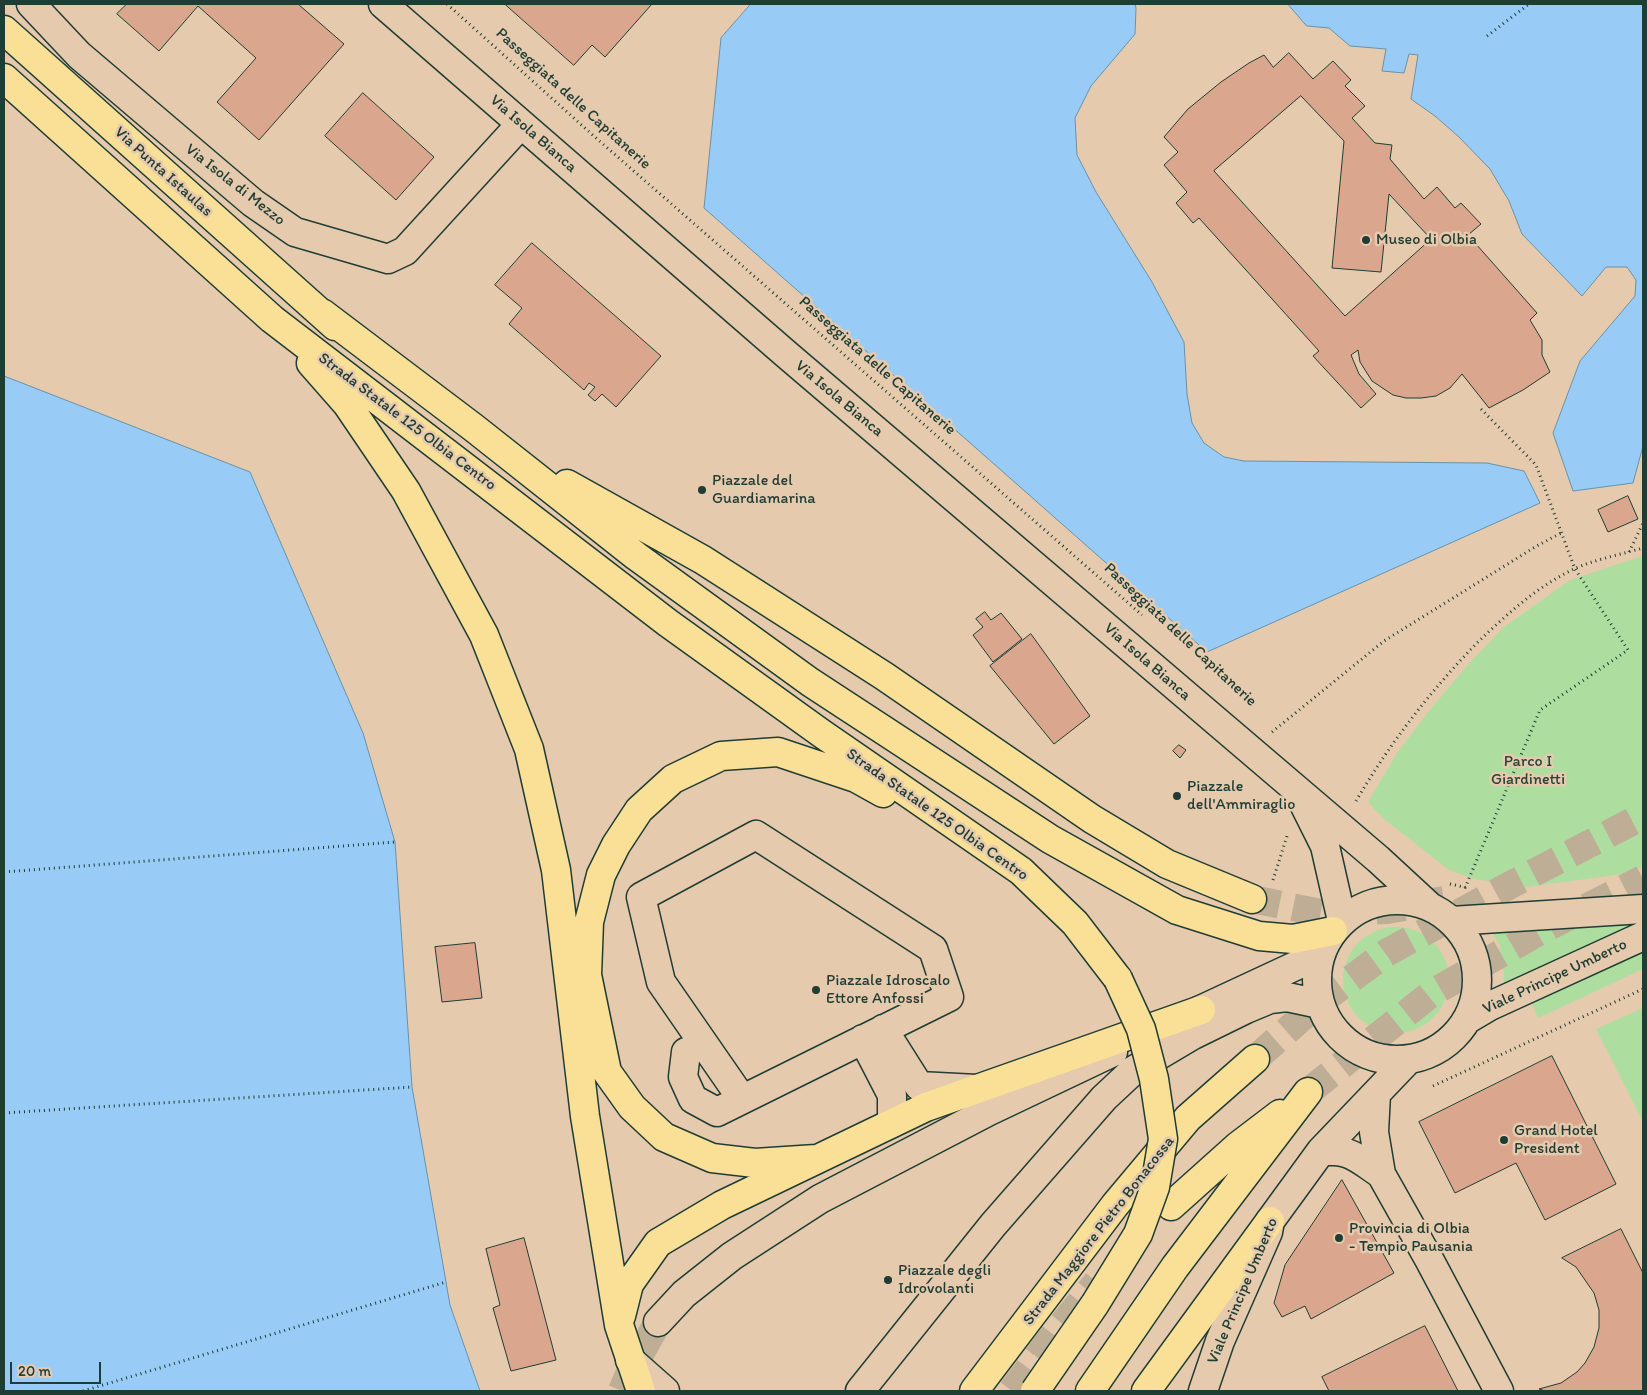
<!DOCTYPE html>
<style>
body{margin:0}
#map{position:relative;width:1647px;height:1395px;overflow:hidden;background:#e5caad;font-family:Itim,sans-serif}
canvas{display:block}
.frame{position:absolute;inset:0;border:5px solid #1f3d34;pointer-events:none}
.scale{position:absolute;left:10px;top:1362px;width:91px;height:22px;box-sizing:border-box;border:2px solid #1f3d34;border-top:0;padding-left:6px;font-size:15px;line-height:18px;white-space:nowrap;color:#1f3d34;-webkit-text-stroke:4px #e5caad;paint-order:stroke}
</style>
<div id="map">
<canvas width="1647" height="1395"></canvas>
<div class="frame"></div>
<div class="scale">20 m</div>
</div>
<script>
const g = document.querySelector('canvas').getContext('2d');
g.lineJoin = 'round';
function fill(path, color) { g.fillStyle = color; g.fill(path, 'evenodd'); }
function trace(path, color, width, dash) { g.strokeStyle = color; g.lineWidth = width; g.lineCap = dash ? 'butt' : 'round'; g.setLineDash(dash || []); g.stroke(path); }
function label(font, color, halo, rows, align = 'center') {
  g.font = font + ' Itim,sans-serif'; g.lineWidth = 5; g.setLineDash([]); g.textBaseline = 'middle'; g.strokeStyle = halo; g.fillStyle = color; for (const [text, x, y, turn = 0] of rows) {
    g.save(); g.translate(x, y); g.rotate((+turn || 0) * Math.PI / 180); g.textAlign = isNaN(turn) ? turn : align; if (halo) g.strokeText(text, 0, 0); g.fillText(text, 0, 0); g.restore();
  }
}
fill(new Path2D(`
 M1643 556V867L1623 874 1526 887 1475 879 1449 870 1384 819 1368 802 1397 753 1429 711 1466 667 1504 627 1570 580Z
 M1643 921V927L1503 990 1504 974 1499 944 1489 927Z
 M1343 980a53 53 0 1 1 106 0a53 53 0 1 1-106 0Z
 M1643 952V969L1538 1018 1532 1003Z
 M1643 1008V1122L1596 1029Z`), '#adde9f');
const water = new Path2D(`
 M751 4H1135L1136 8 1135 34 1091 86 1075 118 1077 155 1096 192 1152 282 1184 342 1187 394 1192 423 1204 443 1224 457 1244 461 1487 463 1524 471 1540 503 1207 652 704 208 721 38Z
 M1288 4H1643V446L1633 483 1573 491 1553 433 1580 361 1635 296 1636 280 1627 267H1606L1582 296 1522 234 1509 201 1490 169 1459 137 1435 116 1411 99 1418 55 1409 54 1404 73 1382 71 1386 49 1350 46 1329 28 1307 26Z
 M4 376 250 472 363 733 395 842 412 1087 450 1305 480 1391H4Z`);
fill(water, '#98cbf5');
trace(water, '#6892a8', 1);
const building = new Path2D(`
 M127 4H298L344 44 259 140 217 102 256 58 198 6 159 51 117 14Z
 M505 4H652L605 57 592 45 574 65Z
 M1289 53 1313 79 1333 61 1351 80 1345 86 1365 106 1352 118 1375 143 1392 145 1390 159 1424 199 1437 187 1455 208 1461 203 1481 224 1468 235 1537 313 1530 320 1542 340V355L1550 372 1523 390 1489 408 1462 374 1450 388 1436 396 1421 398H1406L1393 395 1372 381 1360 362 1358 350 1351 355 1359 374 1376 394 1361 408 1313 356 1319 351 1199 218 1193 223 1176 203 1187 192 1164 165 1178 152 1164 137 1188 109 1221 82 1249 63 1264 55 1273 67ZM1301 96 1344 141 1332 268 1381 272 1389 194 1431 239 1345 316 1214 171Z
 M363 93 434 157 396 200 325 136Z
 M532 243 661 356 616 407 602 394 595 401 588 395 595 387 589 383 584 390 509 324 522 308 495 285Z
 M1628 496 1638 519 1608 532 1598 510Z
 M985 612 991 620 1001 613 1022 639 993 662 973 635 983 627 976 619Z
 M1031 634 1090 716 1054 744 990 666Z
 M1179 745 1186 750 1180 758 1173 751Z
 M475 943 482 998 442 1002 435 947Z
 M1552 1056 1616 1184 1545 1220 1516 1163 1455 1193 1419 1122Z
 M1342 1180 1394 1273 1311 1319 1305 1306 1282 1317 1274 1303 1285 1265Z
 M1621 1229 1643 1273V1391H1545L1539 1389 1561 1383 1577 1372 1585 1363 1594 1347 1599 1328V1310L1594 1293 1576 1267 1562 1258Z
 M524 1238 556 1360 511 1371 493 1308 500 1305 486 1249Z
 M1425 1326 1458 1391H1329L1322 1377Z`);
fill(building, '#daa78e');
trace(building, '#1f3d34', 1);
trace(new Path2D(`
 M622 1391 630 1372 658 1322`), '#bdae95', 28, [28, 14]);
trace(new Path2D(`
 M1252 899 1321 913 1387 910 1444 900
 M1255 1059 1316 1005 1386 953 1514 883 1643 816
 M1308 1092 1432 993 1540 931 1643 879
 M1012 1391 1057 1331 1097 1282`), '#bdae95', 28, [28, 14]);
const minor = new Path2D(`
 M31 4 79 55 253 203 295 232 388 259 405 251 521 124
 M383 4 786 354 1378 859 1430 907
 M1303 802 1325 846 1342 921
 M1317 980a80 80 0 1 1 160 0a80 80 0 1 1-160 0Z
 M1451 921 1643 909
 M1468 1019 1490 1006 1643 936
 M1179 1020 1321 954
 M883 1029 919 1086 977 1089
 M863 1039 892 1095V1123
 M686 1052 683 1077 693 1099 717 1112 949 997 933 949 756 835 641 897 661 982 742 1099
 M1376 1094 1374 1132 1381 1174 1430 1261 1499 1391
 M1321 1151C1351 1149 1357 1158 1381 1174
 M658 1322 684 1294 732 1256 820 1199 989 1111 1113 1052
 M630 1360 665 1391
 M860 1391 993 1225 1104 1098 1134 1070 1193 1035 1246 1009 1270 999 1287 997 1320 1004
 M1203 1391 1220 1341 1268 1232 1270 1221 1321 1151 1408 1060`);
const major = new Path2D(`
 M4 30 335 326
 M4 78 272 319 668 623 821 733 1021 871 1075 923 1118 979
 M322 313 474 428 636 556 810 682 1050 839 1177 910 1259 936 1293 939 1333 931
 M311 363 347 404 406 491 484 635 529 749 556 870 585 1116 619 1325 641 1391
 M567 484 703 560 884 676 1092 819 1167 864 1252 899
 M816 1159 755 1163 712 1158 664 1137 632 1107 607 1072 587 975 589 922 601 875 616 845 639 810 673 779 721 756 778 752 856 778 883 793
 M1171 1206 1238 1146 1280 1114
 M621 1316 629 1284 658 1243 722 1205 926 1107 1201 1010
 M974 1391 1115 1205 1188 1118 1255 1059
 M1090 1391 1175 1267 1308 1092
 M1146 1391 1270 1221`);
trace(minor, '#1f3d34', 31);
trace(major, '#1f3d34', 31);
trace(new Path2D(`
 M447 4 596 138 1142 615
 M1487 36 1529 4
 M1629 552 1643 523
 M1272 732 1384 641 1535 547 1561 533
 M1356 801C1390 743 1431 690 1478 642 1507 614 1538 586 1574 569 1593 560 1622 554 1643 548
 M4 872 395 842
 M1273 880 1287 836
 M1450 884 1468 888
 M1465 888 1540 710 1628 650 1575 569 1536 465 1480 408
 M1433 1086 1643 989
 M4 1113 412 1087
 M83 1391 446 1282`), '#1f3d34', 3, [1, 4]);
trace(minor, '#e5caad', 28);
trace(major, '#fadf96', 28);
const majorBridge = new Path2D(`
 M1035 1391 1095 1304 1138 1234 1155 1187 1163 1139 1154 1079 1141 1029 1118 979`);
trace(majorBridge, '#1f3d34', 31, []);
trace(majorBridge, '#fadf96', 28);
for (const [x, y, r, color] of [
 [1366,240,5,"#1f3d34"],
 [702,490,5,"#1f3d34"],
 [1177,796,5,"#1f3d34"],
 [816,990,5,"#1f3d34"],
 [1504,1140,5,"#1f3d34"],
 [1339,1238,5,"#1f3d34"],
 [888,1280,5,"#1f3d34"]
]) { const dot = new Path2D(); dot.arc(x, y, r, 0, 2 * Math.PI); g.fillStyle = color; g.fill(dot); trace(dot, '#e5caad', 2); }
label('16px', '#1f3d34', '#e5caad', [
 ["Passeggiata delle Capitanerie",573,99,42],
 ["Via Isola Bianca",533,134,41],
 ["Via Punta Istaulas",163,172,42],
 ["Via Isola di Mezzo",235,185,38],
 ["Passeggiata delle Capitanerie",877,366,41],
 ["Via Isola Bianca",839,399,40],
 ["Strada Statale 125 Olbia Centro",407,422,37],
 ["Passeggiata delle Capitanerie",1180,635,43],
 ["Via Isola Bianca",1147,662,41],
 ["Strada Statale 125 Olbia Centro",937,815,35],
 ["Viale Principe Umberto",1555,977,-25],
 ["Strada Maggiore Pietro Bonacossa",1099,1231,-52],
 ["Viale Principe Umberto",1243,1291,-67]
]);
label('16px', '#1f3d34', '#e5caad', [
 ["Museo di Olbia",1376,240],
 ["Piazzale del",712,481],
 ["Guardiamarina",712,499],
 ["Piazzale",1187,787],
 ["dell'Ammiraglio",1187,805],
 ["Piazzale Idroscalo",826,981],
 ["Ettore Anfossi",826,999],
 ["Grand Hotel",1514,1131],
 ["President",1514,1149],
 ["Provincia di Olbia",1349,1229],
 ["- Tempio Pausania",1349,1247],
 ["Piazzale degli",898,1271],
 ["Idrovolanti",898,1289]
], 'left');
label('16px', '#264539', '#e5caad', [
 ["Parco I",1528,762],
 ["Giardinetti",1528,780]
]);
</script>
